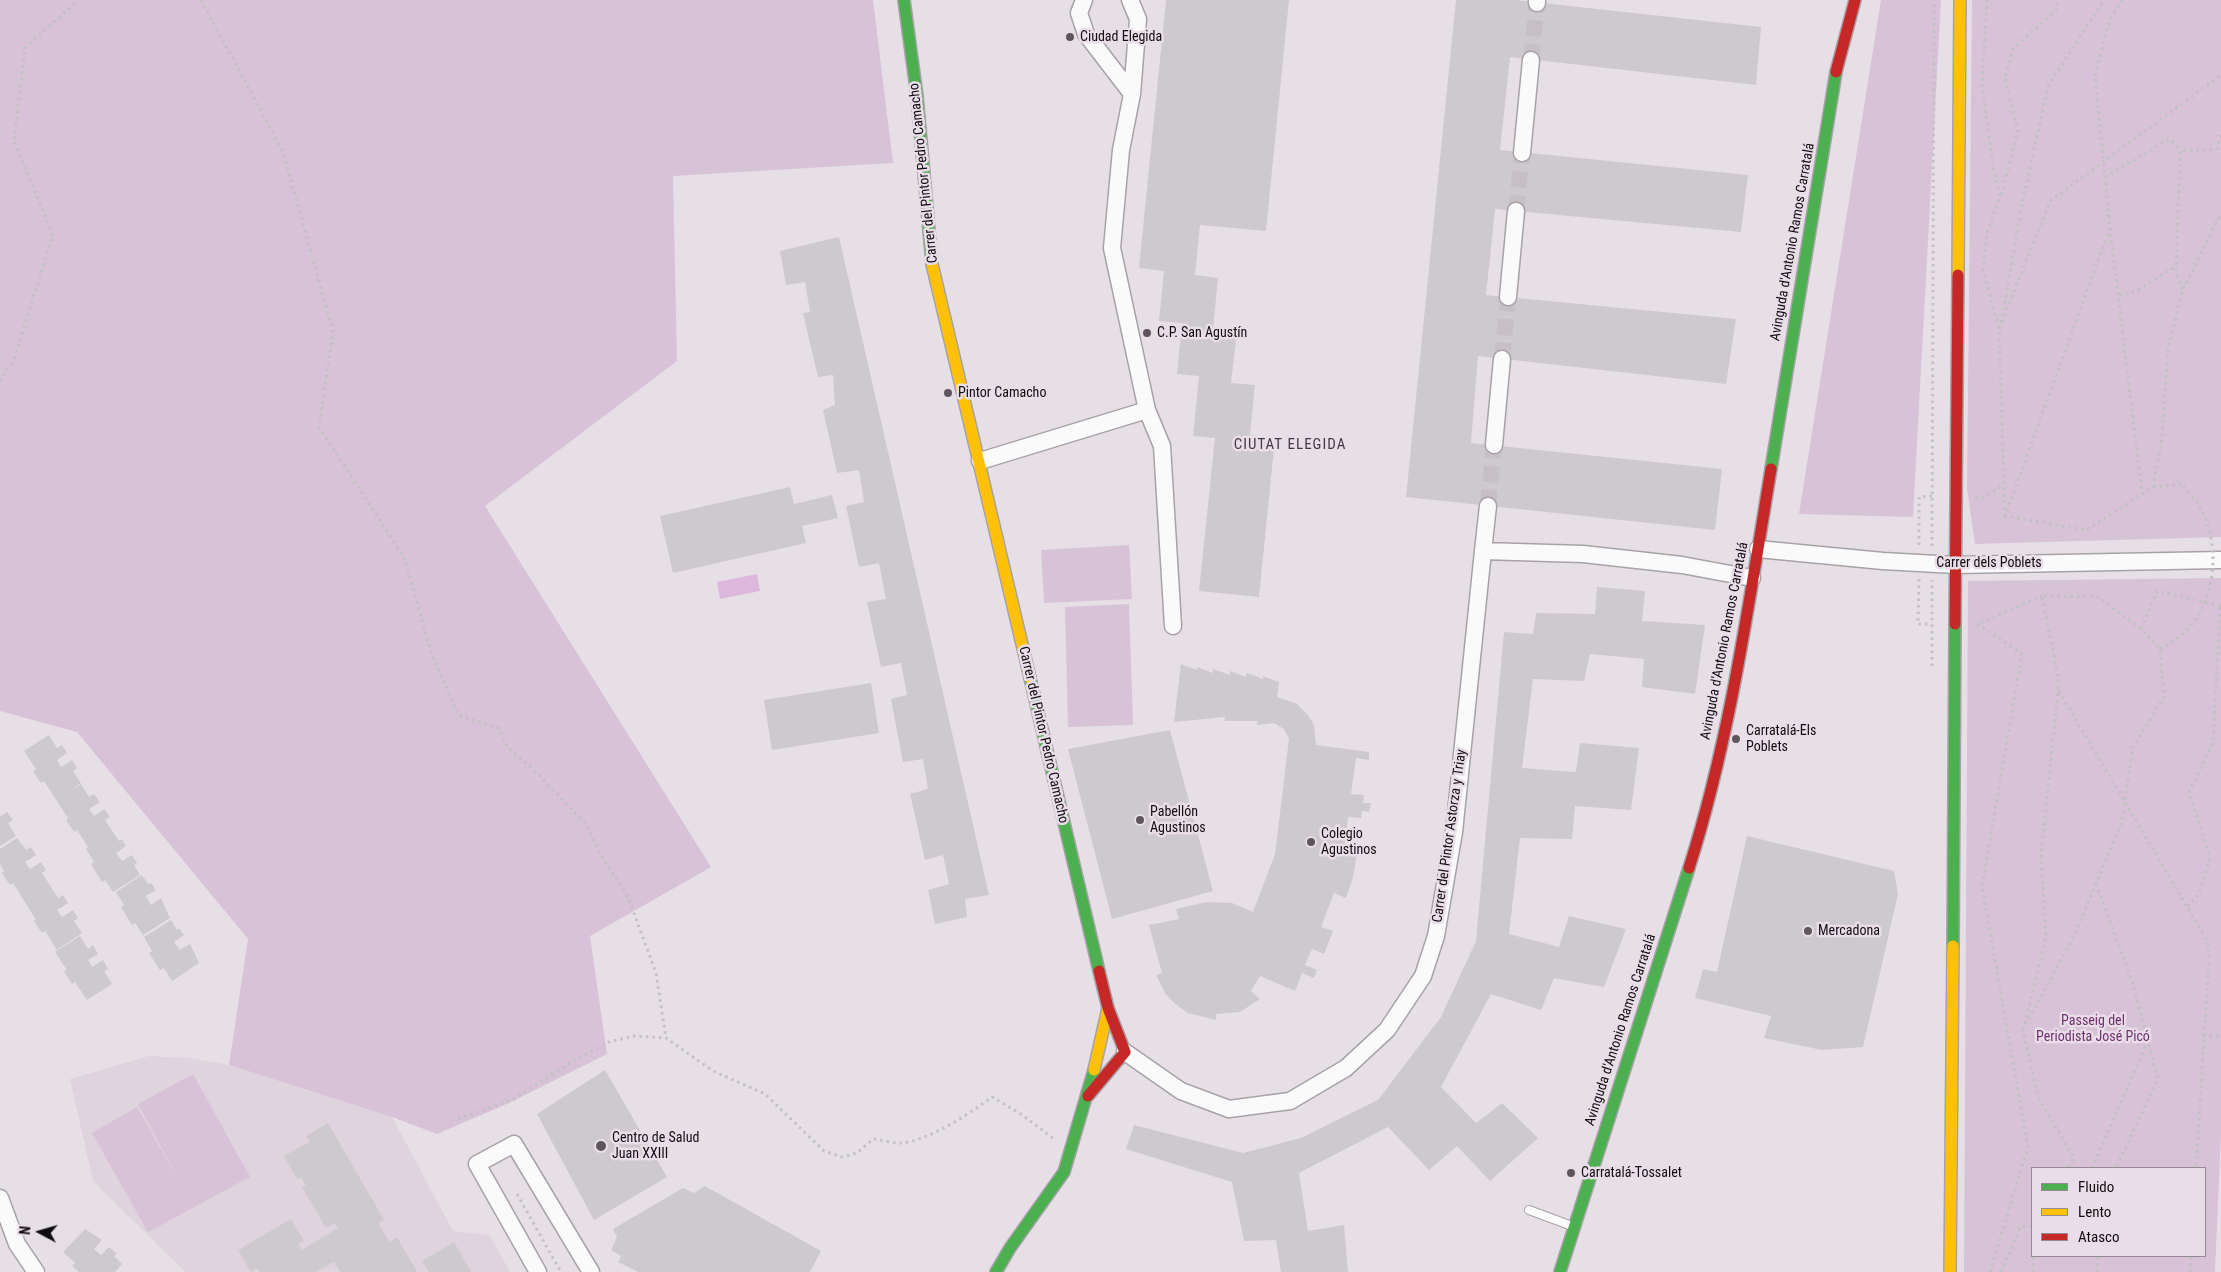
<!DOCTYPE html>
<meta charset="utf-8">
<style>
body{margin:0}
#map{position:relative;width:2221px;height:1272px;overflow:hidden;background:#e6e0e6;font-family:"Roboto Condensed",sans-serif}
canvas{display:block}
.legend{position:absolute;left:2031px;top:1167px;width:175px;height:90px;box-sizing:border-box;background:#e9dde8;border:1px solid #938a92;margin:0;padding:6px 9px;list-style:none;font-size:15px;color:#110d11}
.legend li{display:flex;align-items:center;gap:10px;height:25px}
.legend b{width:25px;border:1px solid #938a92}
.north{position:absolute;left:15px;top:1207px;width:50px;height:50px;-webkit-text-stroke:4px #e9dde8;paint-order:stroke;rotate:276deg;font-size:14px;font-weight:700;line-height:20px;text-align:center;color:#110d11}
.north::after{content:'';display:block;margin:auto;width:18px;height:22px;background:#110d11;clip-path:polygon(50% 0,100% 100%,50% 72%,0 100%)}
</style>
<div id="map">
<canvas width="2221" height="1272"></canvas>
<ul class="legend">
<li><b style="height:6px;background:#4caf50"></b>Fluido</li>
<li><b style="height:6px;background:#ffc107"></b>Lento</li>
<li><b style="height:6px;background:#c62828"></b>Atasco</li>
</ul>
<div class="north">N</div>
</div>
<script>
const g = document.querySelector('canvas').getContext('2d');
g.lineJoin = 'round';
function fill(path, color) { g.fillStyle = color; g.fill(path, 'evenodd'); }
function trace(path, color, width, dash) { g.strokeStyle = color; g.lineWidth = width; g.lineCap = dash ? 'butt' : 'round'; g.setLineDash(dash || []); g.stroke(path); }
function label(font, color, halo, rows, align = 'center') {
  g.font = font + ' "Roboto Condensed",sans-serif'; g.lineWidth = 5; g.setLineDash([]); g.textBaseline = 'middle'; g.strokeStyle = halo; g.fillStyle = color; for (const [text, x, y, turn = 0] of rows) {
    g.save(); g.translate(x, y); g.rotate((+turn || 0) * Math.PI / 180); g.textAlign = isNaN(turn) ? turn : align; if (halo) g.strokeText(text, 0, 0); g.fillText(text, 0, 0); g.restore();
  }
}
fill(new Path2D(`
 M149 1056 190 1058 229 1065 392 1117 453 1231 490 1235 510 1272H185L93 1181 70 1079Z`), '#dfd3de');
fill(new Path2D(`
 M0 0H873L893 163 673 176 677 361 485 506 711 867 590 936 607 1054 509 1103 437 1134 392 1117 229 1065 248 939 77 732 0 711Z
 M1881 0H1941L1913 517 1799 514Z
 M1972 0H2221V537L1975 544 1967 489Z
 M1129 545 1132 599 1044 603 1041 550Z
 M2221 578V1135L2215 1272H1964L1968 581ZM2032 1168H2205V1256H2032Z
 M1129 604 1133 725 1068 727 1065 607Z
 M193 1074 250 1177 148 1232 92 1133 137 1107 182 1186 138 1104Z`), '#d7c2d7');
fill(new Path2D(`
 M757 574 760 591 720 599 717 582Z`), '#deb7dd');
fill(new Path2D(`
 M1166 0H1289L1266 231 1200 225 1195 275 1218 278 1213 329 1237 331 1231 383 1255 385 1250 435 1275 438 1259 597 1199 591 1215 438 1193 436 1199 376 1177 374 1182 323 1159 321 1164 271 1139 268Z
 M1456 0H1516L1761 27 1756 85 1510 57 1500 150 1748 175 1741 232 1495 209 1486 295 1736 319 1726 384 1478 356 1471 443 1722 469 1715 530 1406 497Z
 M839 237 989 895 965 899 967 917 935 924 928 890 949 884 943 855 925 860 910 794 928 789 923 759 903 762 891 699 907 695 901 663 881 667 867 602 886 599 879 563 859 567 846 506 864 502 859 470 837 473 823 410 835 405 833 375 818 377 803 313 810 312 805 282 786 285 780 251Z
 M790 487 794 504 832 495 838 518 802 526 806 543 673 573 660 516Z
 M1597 587 1645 591 1642 621 1705 625 1695 694 1642 687 1644 659 1590 654 1584 681 1533 679 1522 768 1576 772 1580 743 1639 748 1631 810 1575 806 1572 839 1520 838 1509 934 1559 947 1569 916 1626 929 1604 987 1554 978 1541 1010 1491 994 1441 1087 1476 1123 1502 1103 1538 1138 1490 1181 1457 1146 1429 1170 1388 1127 1299 1173 1308 1231 1344 1225 1348 1272H1281L1276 1240 1244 1241 1232 1182 1126 1149 1134 1125 1243 1153 1301 1138 1378 1100 1441 1017 1476 941 1504 632 1533 634 1536 613 1595 614Z
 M1181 664 1197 670V667L1213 673V669L1230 675V671L1246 677 1247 673 1263 679V676L1279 682 1277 697 1297 704 1308 715 1314 725 1316 745 1369 752V760L1356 758 1351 794 1364 795 1363 803H1371L1369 812 1362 811 1361 818 1348 817 1344 852 1357 853 1353 877 1346 898 1334 893 1321 927 1333 931 1324 954 1312 949 1305 965 1317 970 1314 978 1302 973 1295 991 1260 976 1251 991 1260 999 1240 1012 1216 1014V1020L1188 1013 1174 1003 1165 993 1156 975 1162 973 1149 925 1179 919 1176 909 1207 902 1232 903 1253 912 1275 854 1289 739 1284 729 1274 723 1257 725 1258 721H1224L1225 717 1174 722Z
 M871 683 879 733 772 750 764 700Z
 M1170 730 1213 891 1112 919 1068 749Z
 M49 735 57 748 62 745 67 753 57 760 61 767 72 760 77 768 73 771 81 783 69 792 81 784 89 797 94 794 100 802 89 809 94 816 104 809 110 817 105 820 119 841 122 839 126 846 116 853 122 861 132 855 137 863 134 865 140 875 113 892 105 880 102 882 91 864 94 862 86 849 88 847 77 830 74 832 66 820 68 818 44 781 41 783 33 771 36 769 24 751Z
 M7 812 13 820 8 823 16 836 0 846V817Z
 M1747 836 1894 871 1898 894 1863 1047 1822 1050 1764 1038 1771 1016 1695 998 1703 969 1717 972Z
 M17 838 26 850 31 847 36 855 25 862 30 869 41 862 46 870 42 873 58 898 63 895 68 903 57 910 62 917 73 910 78 918 74 921 82 933 57 950 45 931 42 933 34 921 36 920 13 883 10 885 2 873 4 872 0 864V849Z
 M142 875 148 884 151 883 156 890 146 896 151 905 161 898 170 918 143 935 135 923 132 925 121 907 124 905 116 892Z
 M171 920 177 930 179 928 184 935 174 942 180 950 190 944 199 963 172 981 164 968 160 970 149 953 152 951 144 937Z
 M80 936 88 949 93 945 98 954 88 960 92 967 103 960 108 969 104 971 112 984 87 1000 75 982 72 984 64 971 67 970 55 952Z
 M605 1070 667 1177 594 1220 537 1114Z
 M328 1123 384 1220 378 1223 389 1242 397 1237 417 1272H340L334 1262 316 1272H260L257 1268 251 1272 238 1250 291 1219 304 1241 298 1244 302 1250 338 1228 335 1223 326 1228 302 1187 306 1185 301 1177 297 1179 284 1156 310 1142 306 1136Z
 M705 1186 821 1251 810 1272H638L618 1262 621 1256 611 1250 617 1237 613 1229 683 1188 694 1193Z
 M85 1229 102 1240 94 1249 101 1255 109 1247 117 1254 114 1256 122 1264 115 1272H79L72 1266 75 1263 63 1252Z
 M454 1242 471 1272H429L422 1261Z`), '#cdc9cd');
trace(new Path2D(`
 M1531 60 1537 3
 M1516 211 1522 153
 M1502 359 1508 297
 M1488 506 1494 445`), '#c6c0c6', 16, [16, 8]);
const lane = new Path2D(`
 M1529 1210 1572 1226`);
const street = new Path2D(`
 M1084 0 1079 13 1086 34 1132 94
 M1130 0 1138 19 1132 94 1121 150 1112 248 1147 410 1162 446 1173 626
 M1537 3V0
 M1522 153 1531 60
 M1508 297 1516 211
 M1494 445 1502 359
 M980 461 1147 410
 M1758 549 1883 561 1955 565 2221 560
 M1483 551 1488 506
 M1125 1052 1181 1091 1229 1109 1290 1101 1346 1068 1387 1030 1423 976 1436 936 1454 832 1483 551 1583 554 1682 565 1752 578
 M0 1198 17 1244 36 1272
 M538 1272 477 1164 514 1144 591 1272`);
const fast = new Path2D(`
 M904 0 917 96 932 264
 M1771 469 1836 72
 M1030 678 1099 971
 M1953 946 1955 624
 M996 1272 1010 1248 1064 1172 1094 1070
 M1560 1272 1689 868`);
const slow = new Path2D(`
 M932 264 1030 678
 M1958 275 1960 0
 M1094 1070 1108 1008
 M1950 1272 1953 946`);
const jam = new Path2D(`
 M1836 72 1855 0
 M1955 624 1958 275
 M1689 868C1730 739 1749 602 1771 469
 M1088 1096 1125 1052 1108 1008 1099 971`);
trace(lane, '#a7a2a7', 10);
trace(street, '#a7a2a7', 19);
trace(fast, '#a7a2a7', 14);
trace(slow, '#a7a2a7', 14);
trace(jam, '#a7a2a7', 14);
trace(new Path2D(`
 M201 0 283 152 333 331 319 427 405 559 430 649 458 715 499 728 508 748 531 767 585 823 604 860 628 897 656 973 666 1038
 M1987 0 1982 85 1993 167 2000 196 1987 233 1983 270 1999 329 2005 515
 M2122 0 2109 22 2095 75 2110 228 2142 493
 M2105 177 2170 139 2180 151
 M2001 195 2018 131 2005 78 2013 48 2057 10V0
 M2110 228 2005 516 2086 530 2153 487 2162 439 2168 348 2183 289 2221 213
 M2183 289 2176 273 2180 151 2217 149 2221 134
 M2119 295 2138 290 2177 265
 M2002 322 2050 201 2221 75
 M2000 329 2022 204 2048 86 2104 0
 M0 381 14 359 53 235 14 141 25 48 78 0
 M2153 487 2181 484
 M1975 498 1983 497 2004 485
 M1919 545V497L1934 496
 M1932 546 1934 0
 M1919 579 1918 624H1932
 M2141 629 2157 591 2221 606
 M1932 666V580
 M2059 691 2208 942 2209 961 2196 1168
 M2096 884 2132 981 2158 1079 2116 1168
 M2187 906 2200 893 2210 857 2189 792 2213 743 2220 606
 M2023 1030 2046 937 2041 856 2058 691V676L2042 596 2098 597 2141 629 2160 649 2164 697 2133 747 2121 824 2073 938 2023 1030 2038 1097 2074 1158 2068 1168
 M2203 1035 2221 1036
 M458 1119 514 1099 571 1062 609 1042 633 1036 666 1038 713 1071 765 1094 824 1151 842 1157 857 1153 873 1139C882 1140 892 1143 901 1143 928 1141 971 1113 992 1097L1021 1114 1054 1139
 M2092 1168 2147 1043
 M517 1194 561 1272
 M1990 1272 2028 1147 1982 886 2022 654 1977 624 2042 596
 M2001 1272 2021 1226 2032 1227
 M2033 1272V1256
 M2097 1272 2098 1256
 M2190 1272 2191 1256`), '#c3c1c3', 3, [2.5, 4]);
trace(lane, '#fbfafb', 8);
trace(street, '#fbfafb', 16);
trace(fast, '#4caf50', 11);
trace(slow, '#ffc107', 11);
trace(jam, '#c62828', 11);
trace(new Path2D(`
 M2160 649C2173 642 2187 633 2195 620 2217 587 2219 542 2200 507 2196 499 2187 491 2181 484`), '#c3c1c3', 3, [2.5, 4]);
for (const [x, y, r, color] of [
 [1070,37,5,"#5c575c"],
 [1147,333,5,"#5c575c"],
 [948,393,5,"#5c575c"],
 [1736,739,5,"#5c575c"],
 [1140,820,5,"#5c575c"],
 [1311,842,5,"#5c575c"],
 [1808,931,5,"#5c575c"],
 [601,1146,6,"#5c575c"],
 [1571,1173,5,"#5c575c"]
]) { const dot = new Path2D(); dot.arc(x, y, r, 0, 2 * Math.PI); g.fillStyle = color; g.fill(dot); trace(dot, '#e9dde8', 2); }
label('14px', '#110d11', '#e9dde8', [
 ["Ciudad Elegida",1080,37],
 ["C.P. San Agustín",1157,333],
 ["Pintor Camacho",958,393],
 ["Carratalá-Els",1746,731],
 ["Poblets",1746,747],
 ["Pabellón",1150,812],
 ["Agustinos",1150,828],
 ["Colegio",1321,834],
 ["Agustinos",1321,850],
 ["Mercadona",1818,931],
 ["Centro de Salud",612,1138],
 ["Juan XXIII",612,1154],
 ["Carratalá-Tossalet",1581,1173]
], 'left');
label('14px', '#110d11', '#e9dde8', [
 ["Carrer del Pintor Pedro Camacho",924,173,-96],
 ["Avinguda d'Antonio Ramos Carratalá",1793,242,-80],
 ["Carrer dels Poblets",1989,563],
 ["Avinguda d'Antonio Ramos Carratalá",1725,641,-79],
 ["Carrer del Pintor Pedro Camacho",1043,735,77],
 ["Carrer del Pintor Astorza y Triay",1450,836,-82],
 ["Avinguda d'Antonio Ramos Carratalá",1621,1030,-72]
]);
label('14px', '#6e316f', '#e9dde8', [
 ["Passeig del",2093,1021],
 ["Periodista José Picó",2093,1037]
]);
g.letterSpacing = '1px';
label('15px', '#433a43', '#e9dde8', [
 ["CIUTAT ELEGIDA",1290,445]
]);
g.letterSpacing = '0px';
</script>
